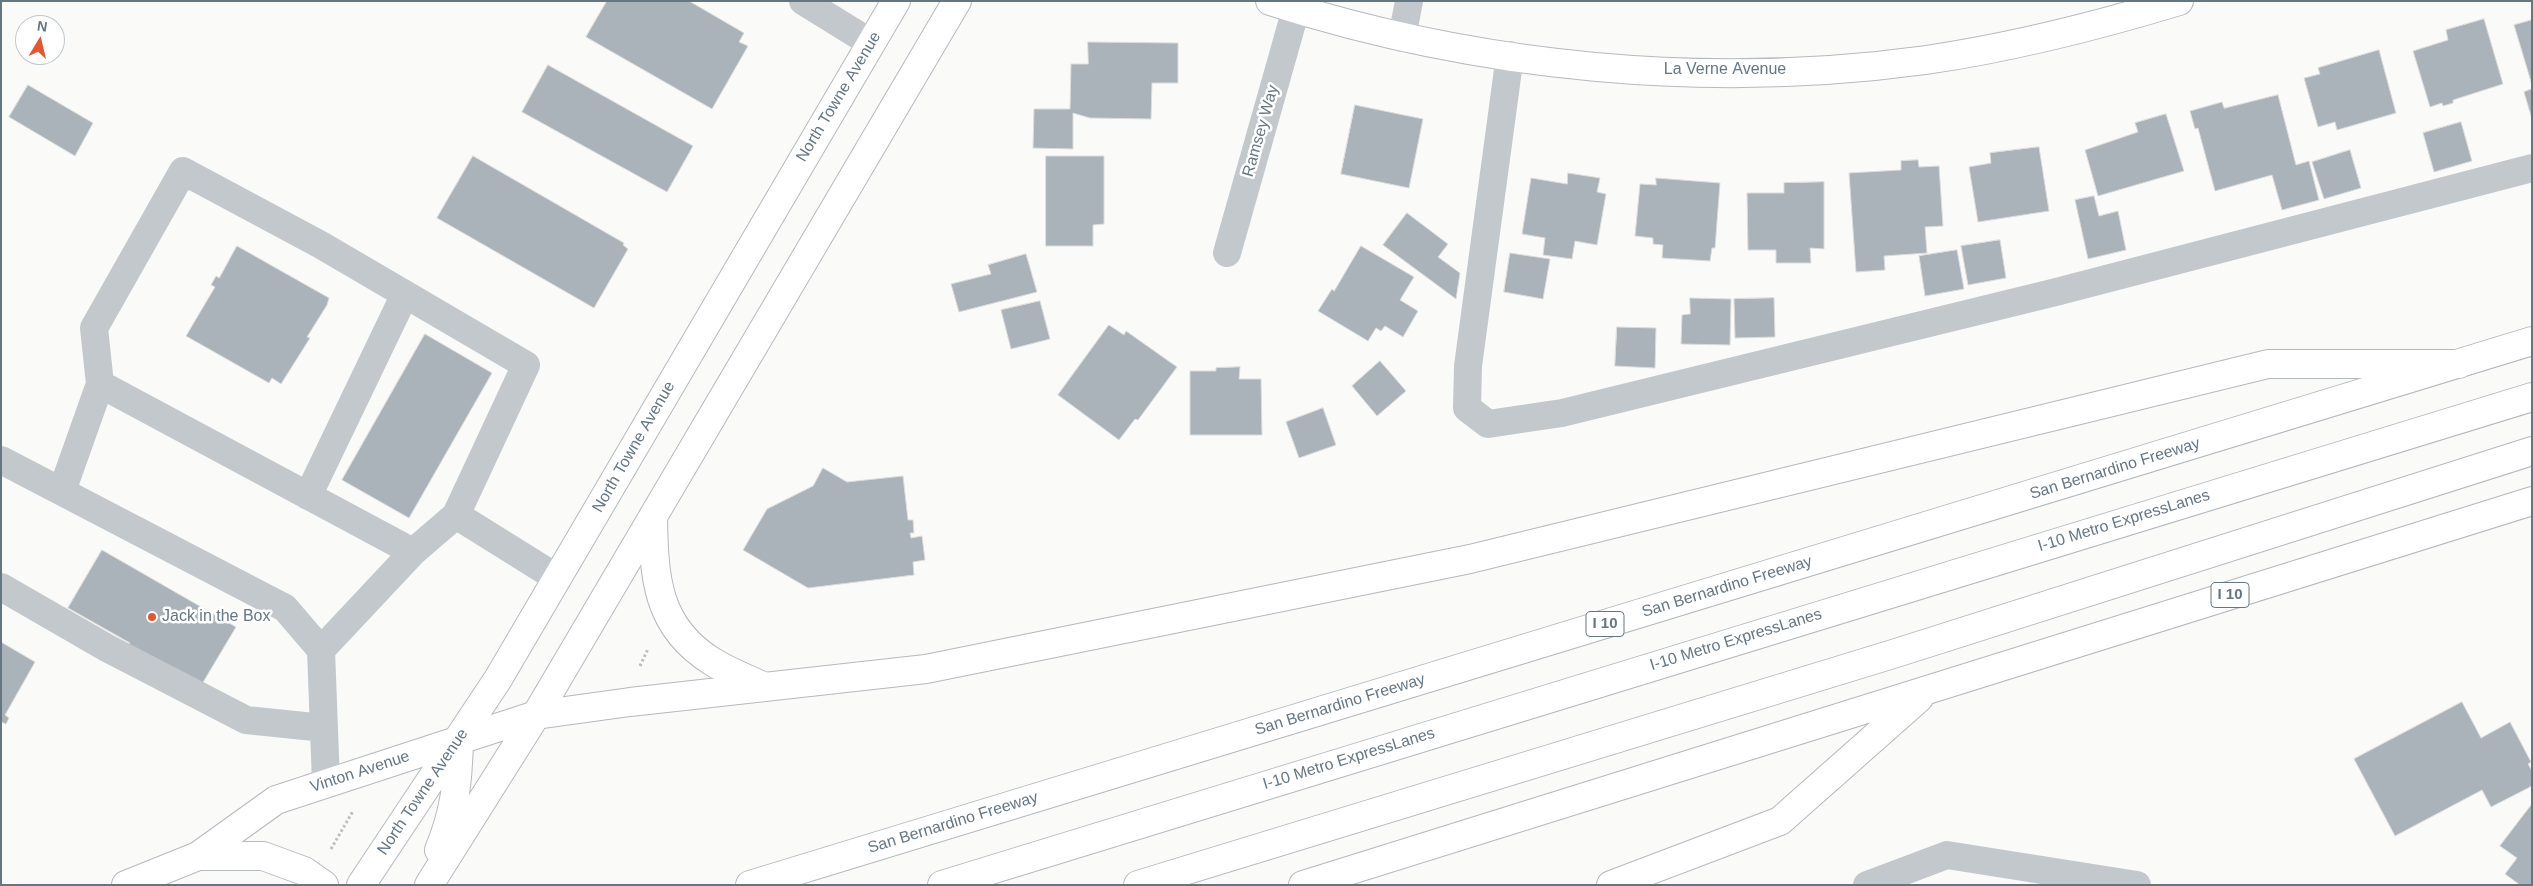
<!DOCTYPE html>
<style>
body{margin:0}
#map{position:relative;width:2533px;height:886px;overflow:hidden;background:#fafaf8;font-family:Helvetica,sans-serif}
canvas{display:block}
.frame{position:absolute;inset:0;border:2px solid #657683;pointer-events:none}
.north{position:absolute;left:15px;top:15px;width:50px;height:50px;box-sizing:border-box;background:#fff;border:1px solid #c1c8cd;border-radius:50%;rotate:9deg;font-size:14px;font-weight:700;line-height:20px;text-align:center;color:#657683}
.north::after{content:'';display:block;margin:auto;width:18px;height:22px;background:#e4572e;clip-path:polygon(50% 0,100% 100%,50% 72%,0 100%)}
</style>
<div id="map">
<canvas width="2533" height="886"></canvas>
<div class="frame"></div>
<div class="north">N</div>
</div>
<script>
const g = document.querySelector('canvas').getContext('2d');
g.lineJoin = 'round';
function fill(path, color) { g.fillStyle = color; g.fill(path, 'evenodd'); }
function trace(path, color, width, dash) { g.strokeStyle = color; g.lineWidth = width; g.lineCap = dash ? 'butt' : 'round'; g.setLineDash(dash || []); g.stroke(path); }
function label(font, color, halo, rows, align = 'center') {
  g.font = font + ' Helvetica,sans-serif'; g.lineWidth = 5; g.setLineDash([]); g.textBaseline = 'middle'; g.strokeStyle = halo; g.fillStyle = color; for (const [text, x, y, turn = 0] of rows) {
    g.save(); g.translate(x, y); g.rotate((+turn || 0) * Math.PI / 180); g.textAlign = isNaN(turn) ? turn : align; if (halo) g.strokeText(text, 0, 0); g.fillText(text, 0, 0); g.restore();
  }
}
const building = new Path2D(`
 M607 1H689L744 33 739 42 748 46 712 109 586 37Z
 M2484 19 2503 84 2453 100V103L2443 106 2442 103 2430 107 2413 51 2448 40 2446 30Z
 M2532 20V85L2514 25Z
 M1088 42 1178 43V83H1152L1151 119 1090 118 1073 113V149L1033 148 1034 109H1070L1071 64H1088Z
 M2379 50 2396 113 2337 130 2335 122 2318 127 2304 78 2320 74 2318 68Z
 M548 65 693 146 667 192 522 112Z
 M28 85 93 123 75 156 9 117Z
 M2532 89V119L2524 92Z
 M2278 95 2296 165 2309 161 2319 200 2282 210 2272 175 2215 191 2198 128 2195 129 2190 111 2222 102 2224 108Z
 M1355 105 1423 119 1409 188 1341 174Z
 M2166 114 2184 171 2098 196 2085 150 2138 132 2135 123Z
 M2461 122 2472 161 2434 172 2423 133Z
 M2039 147 2049 211 1978 222 1969 167 1991 163 1990 153Z
 M2350 150 2361 188 2324 199 2312 162Z
 M473 156 624 243 623 245 628 249 594 308 437 218Z
 M1046 156H1104V224L1093 225V246H1046Z
 M1918 160 1919 167 1939 166 1943 226 1925 227 1927 253 1884 256 1885 270 1856 272 1849 173 1901 170V161Z
 M1568 173 1600 178 1597 192 1606 194 1597 245 1575 241 1572 259 1543 255 1545 238 1522 234 1531 178 1567 184Z
 M1656 178 1720 183 1715 248H1712L1710 261 1662 258 1663 245 1653 244V238L1635 236 1640 184 1656 185Z
 M1824 182V249L1810 248 1811 263H1776V250H1748L1747 193H1784V183Z
 M2094 196 2099 216 2118 211 2126 250 2088 259 2075 200Z
 M1407 213 1448 244 1438 257 1460 273 1456 299 1383 245Z
 M2000 240 2006 278 1968 285 1961 246Z
 M237 246 329 298 327 305 307 337 310 338 281 384 272 378 269 383 186 336 215 287 211 285 216 276 219 278Z
 M1361 246 1414 277 1400 300 1418 311 1403 337 1385 326 1381 331 1376 328 1368 341 1318 311 1332 289 1334 291Z
 M1957 250 1964 289 1925 296 1919 256Z
 M1510 253 1550 259 1543 299 1504 292Z
 M1026 254 1037 292 959 312 951 284 991 274 988 265Z
 M1690 298 1731 299 1730 345 1681 344 1682 315 1690 314Z
 M1774 298 1775 337 1735 338 1734 299Z
 M1040 301 1050 339 1011 349 1001 310Z
 M1109 325 1124 335 1126 331 1177 367 1138 420 1135 419 1119 440 1058 395Z
 M1617 327 1656 328 1655 368 1615 366Z
 M425 334 492 373 409 518 342 480Z
 M1380 361 1406 391 1377 416 1352 386Z
 M1240 367 1239 379H1261L1262 435H1190V371H1216V368Z
 M1323 408 1336 445 1299 458 1286 422Z
 M823 468 847 482 903 476 908 520H913L914 533H910L911 538 922 536 925 560 913 562 914 575 808 588 743 550 767 509 813 486Z
 M102 550 236 627 202 684 125 652 130 643 68 608Z
 M1 642 35 662 5 715 9 718 6 724 1 722Z
 M2462 702 2481 738 2510 722 2531 762 2528 764 2532 771V786L2491 807 2482 790 2395 836 2354 759Z
 M2532 804V885H2520L2505 874 2517 858 2500 846Z`);
fill(building, '#aab3b9');
trace(building, '#dcdcda', 1);
const major = new Path2D(`
 M1270 1C1479 68 1708 90 1926 60 2008 48 2100 25 2179 1
 M439 850C455 812 458 781 459 740
 M198 856H263L304 871 324 885
 M126 885 198 856 276 800 536 715
 M361 885 498 679 896 1
 M429 885 536 715 957 1`);
const highway = new Path2D(`
 M653 517C654 577 656 627 713 662 729 672 748 679 765 687
 M536 715 630 702 926 669 1470 559 2268 364H2459
 M750 885 2532 341
 M942 885 2532 397
 M1138 885 1893 654 2532 451
 M1303 885 2532 501
 M1611 885 1780 821 1919 698`);
trace(major, '#b5babe', 30);
trace(highway, '#b4b9bd', 30);
trace(new Path2D(`
 M640 666 648 649
 M331 849 353 811`), '#bbbfc2', 3, [2.5, 2.5]);
trace(new Path2D(`
 M803 1 871 43
 M1402 38 1409 1
 M1510 55 1468 366 1467 408 1488 424 1562 413 2056 292 2532 168
 M1227 253 1296 9
 M100 384 413 552
 M1 460 285 608 321 650 326 783
 M62 491 100 384 94 328 183 171 321 245 526 365 456 515
 M308 496 405 294
 M1 587 107 648 246 720 324 728
 M321 650 413 552 456 515 557 578
 M1867 885 1947 855 2137 885`), '#c3c8cc', 28);
trace(major, '#fff', 28);
trace(highway, '#fff', 28);
for (const [x, y, r, color] of [
 [152,617,5,"#e4572e"]
]) { const dot = new Path2D(); dot.arc(x, y, r, 0, 2 * Math.PI); g.fillStyle = color; g.fill(dot); trace(dot, '#fff', 2); }
for (const [x, y, w] of [
 [2230,595,38],
 [1605,624,38]
]) { const box = new Path2D(); box.roundRect(x - w / 2, y - 12.5, w, 25, 4); g.fillStyle = '#fff'; g.fill(box); trace(box, '#657683', 1); }
label('bold 15px', '#657683', null, [
 ["I 10",2230,595],
 ["I 10",1605,624]
]);
label('16px', '#657683', '#fff', [
 ["La Verne Avenue",1725,70],
 ["North Towne Avenue",839,97,-59],
 ["Ramsey Way",1261,131,-74],
 ["North Towne Avenue",634,447,-60],
 ["San Bernardino Freeway",2115,469,-17],
 ["I-10 Metro ExpressLanes",2124,521,-17],
 ["San Bernardino Freeway",1727,587,-17],
 ["I-10 Metro ExpressLanes",1736,640,-17],
 ["San Bernardino Freeway",1340,705,-17],
 ["I-10 Metro ExpressLanes",1349,759,-17],
 ["Vinton Avenue",360,772,-18],
 ["North Towne Avenue",423,792,-56],
 ["San Bernardino Freeway",953,823,-17]
]);
label('16px', '#657683', '#fff', [
 ["Jack in the Box",162,617]
], 'left');
</script>
